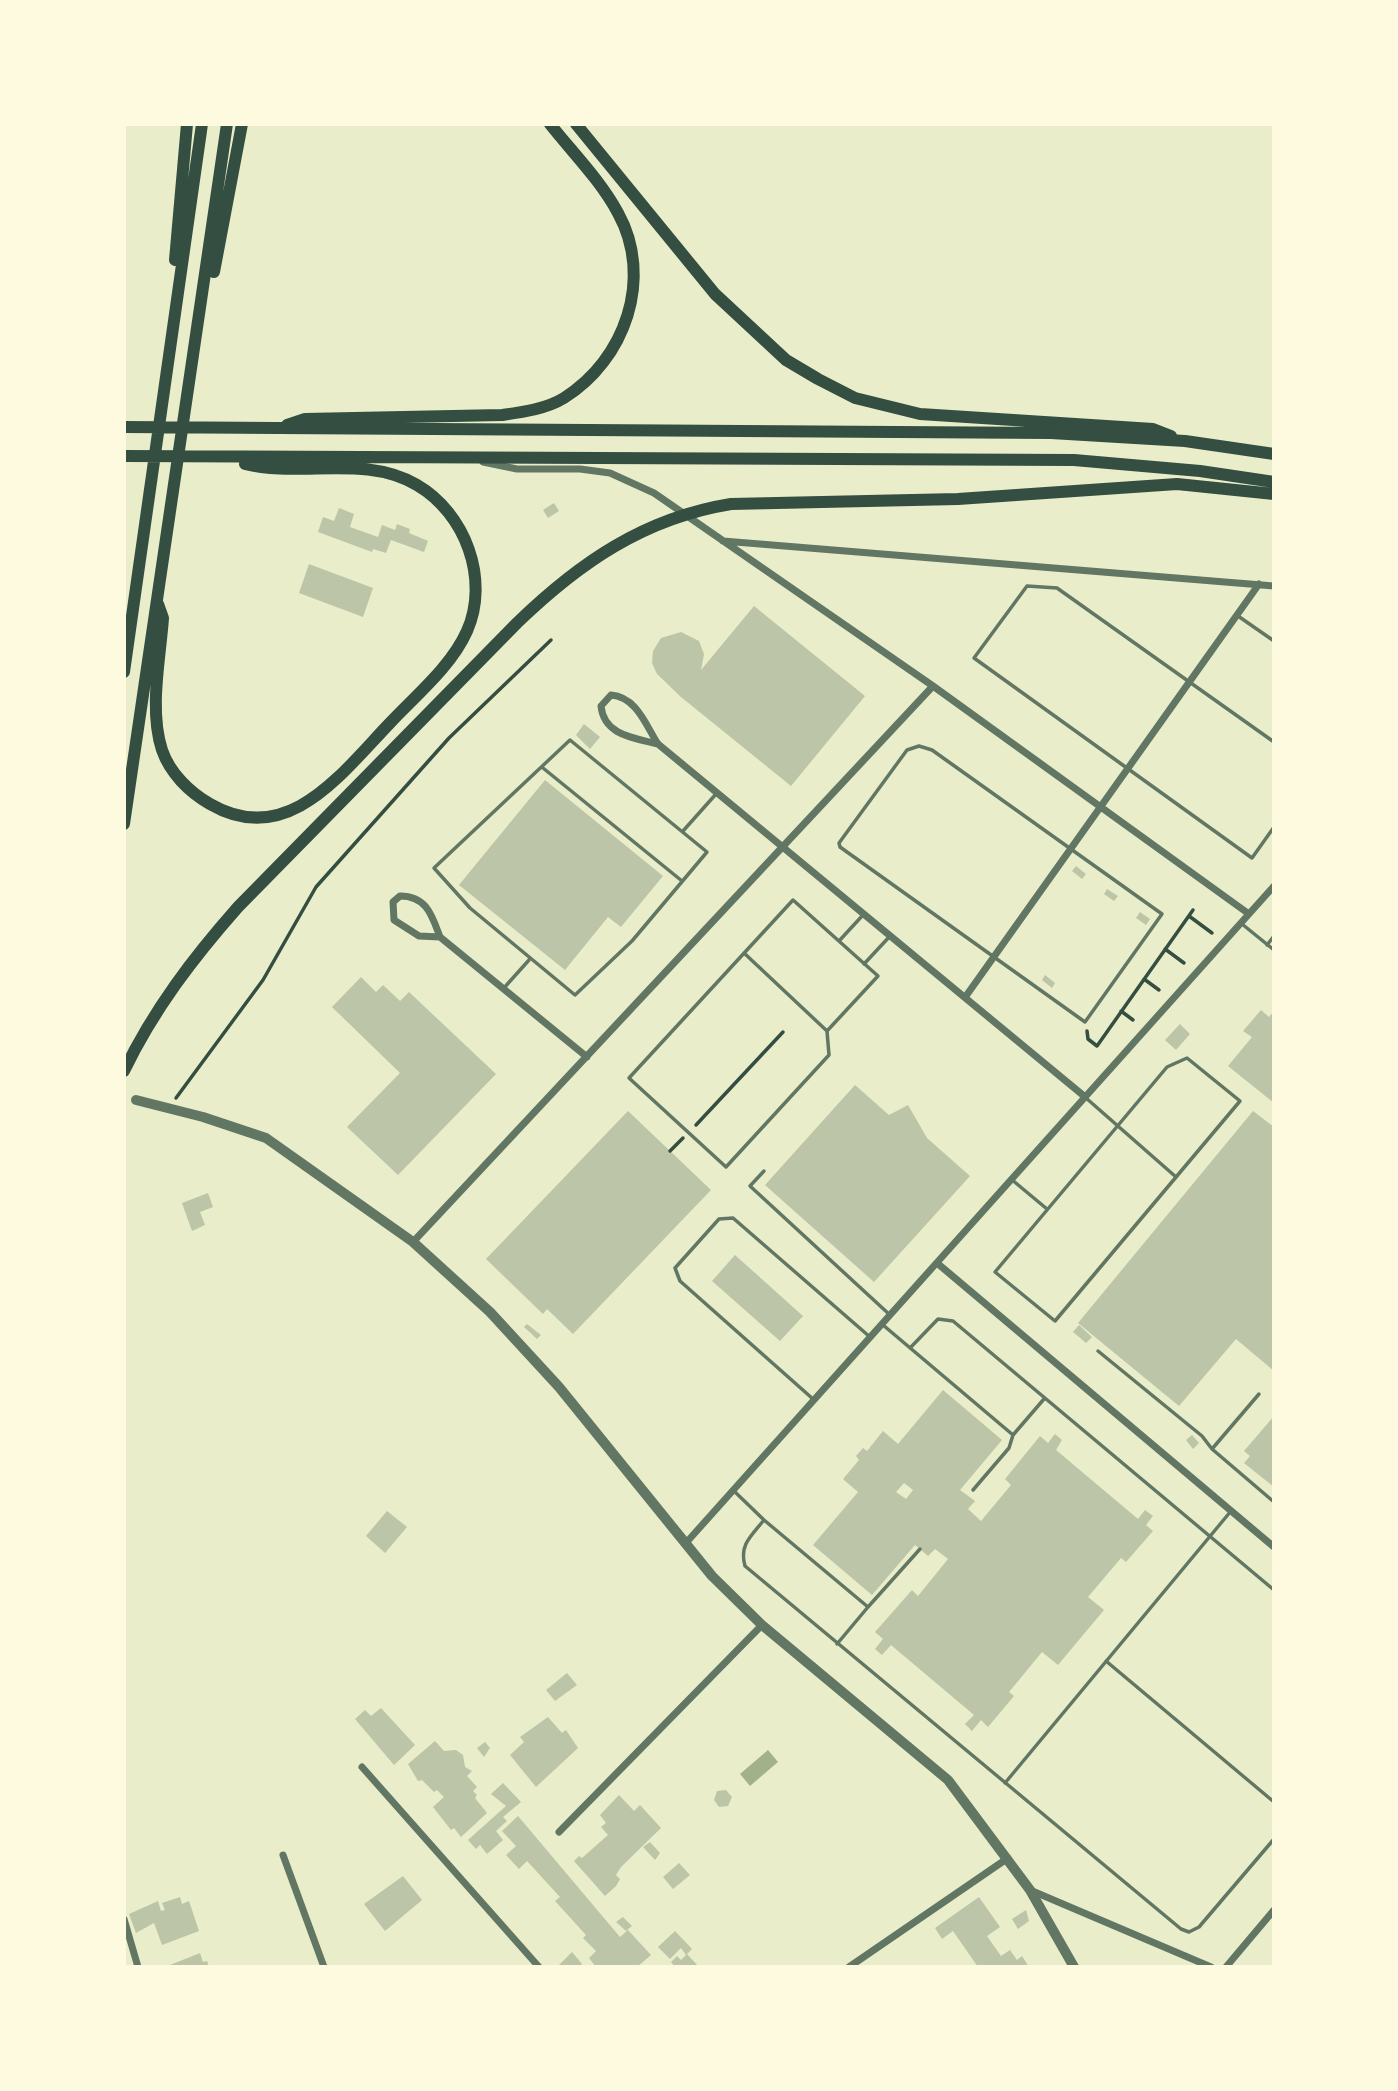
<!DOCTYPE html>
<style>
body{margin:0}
#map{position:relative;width:1398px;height:2091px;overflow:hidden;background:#e9edc9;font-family:"Fira Sans",sans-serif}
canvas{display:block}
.frame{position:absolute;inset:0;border:126px solid #fefae0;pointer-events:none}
</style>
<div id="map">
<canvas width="1398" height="2091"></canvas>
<div class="frame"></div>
</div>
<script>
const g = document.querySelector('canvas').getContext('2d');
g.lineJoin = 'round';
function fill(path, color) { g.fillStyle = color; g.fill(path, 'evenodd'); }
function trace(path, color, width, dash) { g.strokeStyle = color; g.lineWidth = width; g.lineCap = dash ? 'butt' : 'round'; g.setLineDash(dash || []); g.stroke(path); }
fill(new Path2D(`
 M768 1750 778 1762 750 1786 740 1774Z`), '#a3b18a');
fill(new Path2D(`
 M554 503 559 511 548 518 543 510Z
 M339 508 354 514 350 527 378 537 382 525 395 530 397 524 410 529 409 533 428 541 424 552 391 540 386 553 373 549 372 552 318 532 323 517 334 521Z
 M309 564 373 588 363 617 299 593Z
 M754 606 865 696 791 786 681 697 657 674 652 663 653 651 661 638 681 632 699 641 704 654 701 670Z
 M584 724 600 737 590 749 576 735Z
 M545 780 663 876 621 927 608 917 565 970 459 885Z
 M1076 866 1086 874 1082 879 1072 871Z
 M1107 889 1118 896 1114 901 1104 894Z
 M1140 912 1150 919 1146 925 1136 918Z
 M1045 975 1055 983 1052 988 1042 980Z
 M361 977 376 992 383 985 400 1001 409 992 496 1074 398 1175 347 1127 400 1073 332 1007Z
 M1261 1010 1269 1017 1274 1011V1103L1228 1066 1252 1037 1243 1031Z
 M1180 1024 1190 1034 1176 1050 1165 1040Z
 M855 1085 889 1115 908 1105 927 1138 970 1176 874 1282 765 1185Z
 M628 1111 711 1190 573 1334 547 1309 543 1314 486 1259Z
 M1253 1111 1274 1127V1371L1236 1339 1179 1406 1078 1323Z
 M208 1193 213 1207 200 1212 205 1225 192 1231 182 1203Z
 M735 1255 803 1316 780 1341 712 1281Z
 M527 1324 541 1335 537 1339 524 1327Z
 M1079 1325 1092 1337 1086 1343 1073 1332Z
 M943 1390 1002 1440 960 1490 975 1501 968 1509 981 1521 1011 1485 1005 1479 1040 1436 1048 1443 1055 1434 1062 1440 1056 1450 1138 1519 1145 1510 1153 1516 1146 1525 1153 1531 1126 1562 1121 1558 1088 1597 1104 1610 1058 1665 1042 1652 1009 1692 1014 1696 988 1727 981 1720 972 1731 965 1724 974 1715 891 1645 882 1655 875 1649 883 1639 875 1632 912 1590 918 1596 948 1559 935 1549 928 1556 915 1545 872 1595 813 1545 858 1492 843 1479 859 1460 856 1456 863 1448 867 1451 883 1431 898 1444ZM904 1483 913 1490 906 1499 896 1492Z
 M1274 1416V1487L1244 1463 1250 1456 1244 1451Z
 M1192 1435 1199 1443 1193 1449 1186 1440Z
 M387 1511 407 1527 385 1553 366 1536Z
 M567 1673 577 1685 555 1701 546 1690Z
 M381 1708 415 1745 394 1765 355 1719 365 1710 371 1716Z
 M548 1717 562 1733 566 1730 578 1748 536 1787 510 1755 524 1742 520 1737Z
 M435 1741 444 1751 456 1750 463 1755 465 1767 472 1771 467 1776 477 1787 473 1791 477 1795 475 1798 487 1813 461 1837 454 1828 451 1830 433 1807 444 1797 437 1790 434 1792 422 1780 418 1781 408 1764Z
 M485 1742 490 1748 484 1757 477 1748Z
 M503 1783 521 1802 503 1817 507 1821 496 1831 503 1840 487 1854 480 1845 476 1849 468 1840 506 1806 491 1794Z
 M726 1790 732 1797 728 1806 719 1807 714 1800 717 1791Z
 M619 1795 634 1811 640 1805 661 1828 621 1867 616 1875 620 1879 616 1886 605 1896 574 1861 579 1856 582 1858 608 1835 601 1827 606 1823 600 1815Z
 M518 1816 620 1937 628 1930 651 1955 637 1967H596L589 1958 596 1951 583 1938 586 1935 555 1901 560 1897 527 1861 519 1869 506 1855 516 1846 502 1831Z
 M650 1842 660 1853 655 1860 643 1847Z
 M679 1863 690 1875 673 1889 663 1877Z
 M403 1876 422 1900 385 1931 364 1904Z
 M180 1897 182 1904 189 1901 199 1931 162 1945 154 1923 136 1933 129 1914 158 1901 161 1911 165 1910 162 1903Z
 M979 1897 1000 1927 987 1936 1001 1956 1010 1950 1017 1960 1022 1956 1029 1967H978L953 1931 942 1939 935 1928Z
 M1026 1910 1029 1921 1018 1929 1012 1919Z
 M623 1917 632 1926 626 1931 616 1922Z
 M675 1931 692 1949 687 1954 699 1967H675L671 1962 677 1956 681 1960 686 1955 681 1948 670 1959 658 1947Z
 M572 1952 582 1964 579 1967H561L559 1965Z
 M200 1953 203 1962 207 1961 209 1967H165Z`), '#bcc5a7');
trace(new Path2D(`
 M1189 916 1212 933
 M1165 949 1184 963
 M1144 979 1159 990
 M1121 1011 1133 1020
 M1087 1031 1088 1039 1097 1046 1193 910
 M176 1098 263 980 316 887 449 738 551 640
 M696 1125 783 1032
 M670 1151 683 1138`), '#344e41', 3.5);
trace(new Path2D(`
 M1238 616 1274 641
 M570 740 707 852 632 941 575 995 470 908 434 868Z
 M1274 742 1057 588 1027 586 974 658 1252 858 1274 827
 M919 746 932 750 1162 914 1085 1022 840 847 839 843 907 750Z
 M543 768 682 881
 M683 831 716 794
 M793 900 878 976 827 1031 829 1055 726 1167 629 1078Z
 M1242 924 1274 950
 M839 941 863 915
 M1267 945 1274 936
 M744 953 827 1031
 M864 964 891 935
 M503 989 529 960
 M1187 1058 1240 1101 1055 1321 995 1272 1167 1067Z
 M1086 1098 1176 1177
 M764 1171 750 1186 890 1315
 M1011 1179 1047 1209
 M883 1325 1013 1435 1044 1399
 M910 1348 938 1319 953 1321 1274 1590
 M1098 1351 1202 1436 1212 1449 1274 1502
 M813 1399 680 1281 675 1268 719 1219 733 1218 870 1337
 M1212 1449 1259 1394
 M973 1490 1009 1448 1013 1435
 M734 1491 764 1520 868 1607 837 1644
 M764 1520C751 1536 739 1545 745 1566L1181 1929 1189 1932 1199 1927 1274 1839
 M868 1607 920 1549
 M1106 1661 1274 1802
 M1005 1783 1231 1511`), '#617663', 3.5);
trace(new Path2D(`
 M483 462 517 469H580L610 473 654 493 933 686 1249 914
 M723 541 1274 586
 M658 744C635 738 604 736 601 706L611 695C637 697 646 726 658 744L1084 1096
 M440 937 419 936 394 920 393 902 400 896C427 896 432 916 440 937L587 1057
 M966 996 1259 584
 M413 1242 933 686
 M937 1263 1274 1547
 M685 1544 1274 886
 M362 1767 539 1967
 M559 1832 762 1625
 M283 1855 324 1967
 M1030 1890 1211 1967
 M124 1919 138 1967
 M849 1967 1008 1858
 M1226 1967 1274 1910`), '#617663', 7);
trace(new Path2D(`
 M136 1100 203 1117 266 1138 413 1242 490 1312 559 1387 712 1576 762 1625 948 1780 1030 1890 1074 1967`), '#617663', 10);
trace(new Path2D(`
 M576 124 715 294 786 360 818 379 855 398 920 414 1153 429 1171 436
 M175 260 187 124
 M214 272 242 124
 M287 425 305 419 502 415C523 412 546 409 564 398 625 360 654 278 618 213 601 181 573 153 550 124
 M124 427 1051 433 1185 441 1274 454
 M124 456 1074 460 1200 471 1274 482
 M158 604 163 618C160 660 149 710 162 750 170 773 189 792 210 804 287 849 341 774 389 724 415 696 451 667 467 631 490 579 465 513 417 485 365 454 300 478 245 464
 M124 672 202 124
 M124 824 227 124
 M124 1071C154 1009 193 958 238 907L517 623C579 563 644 518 731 504L958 499 1177 484 1274 494`), '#344e41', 12);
</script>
